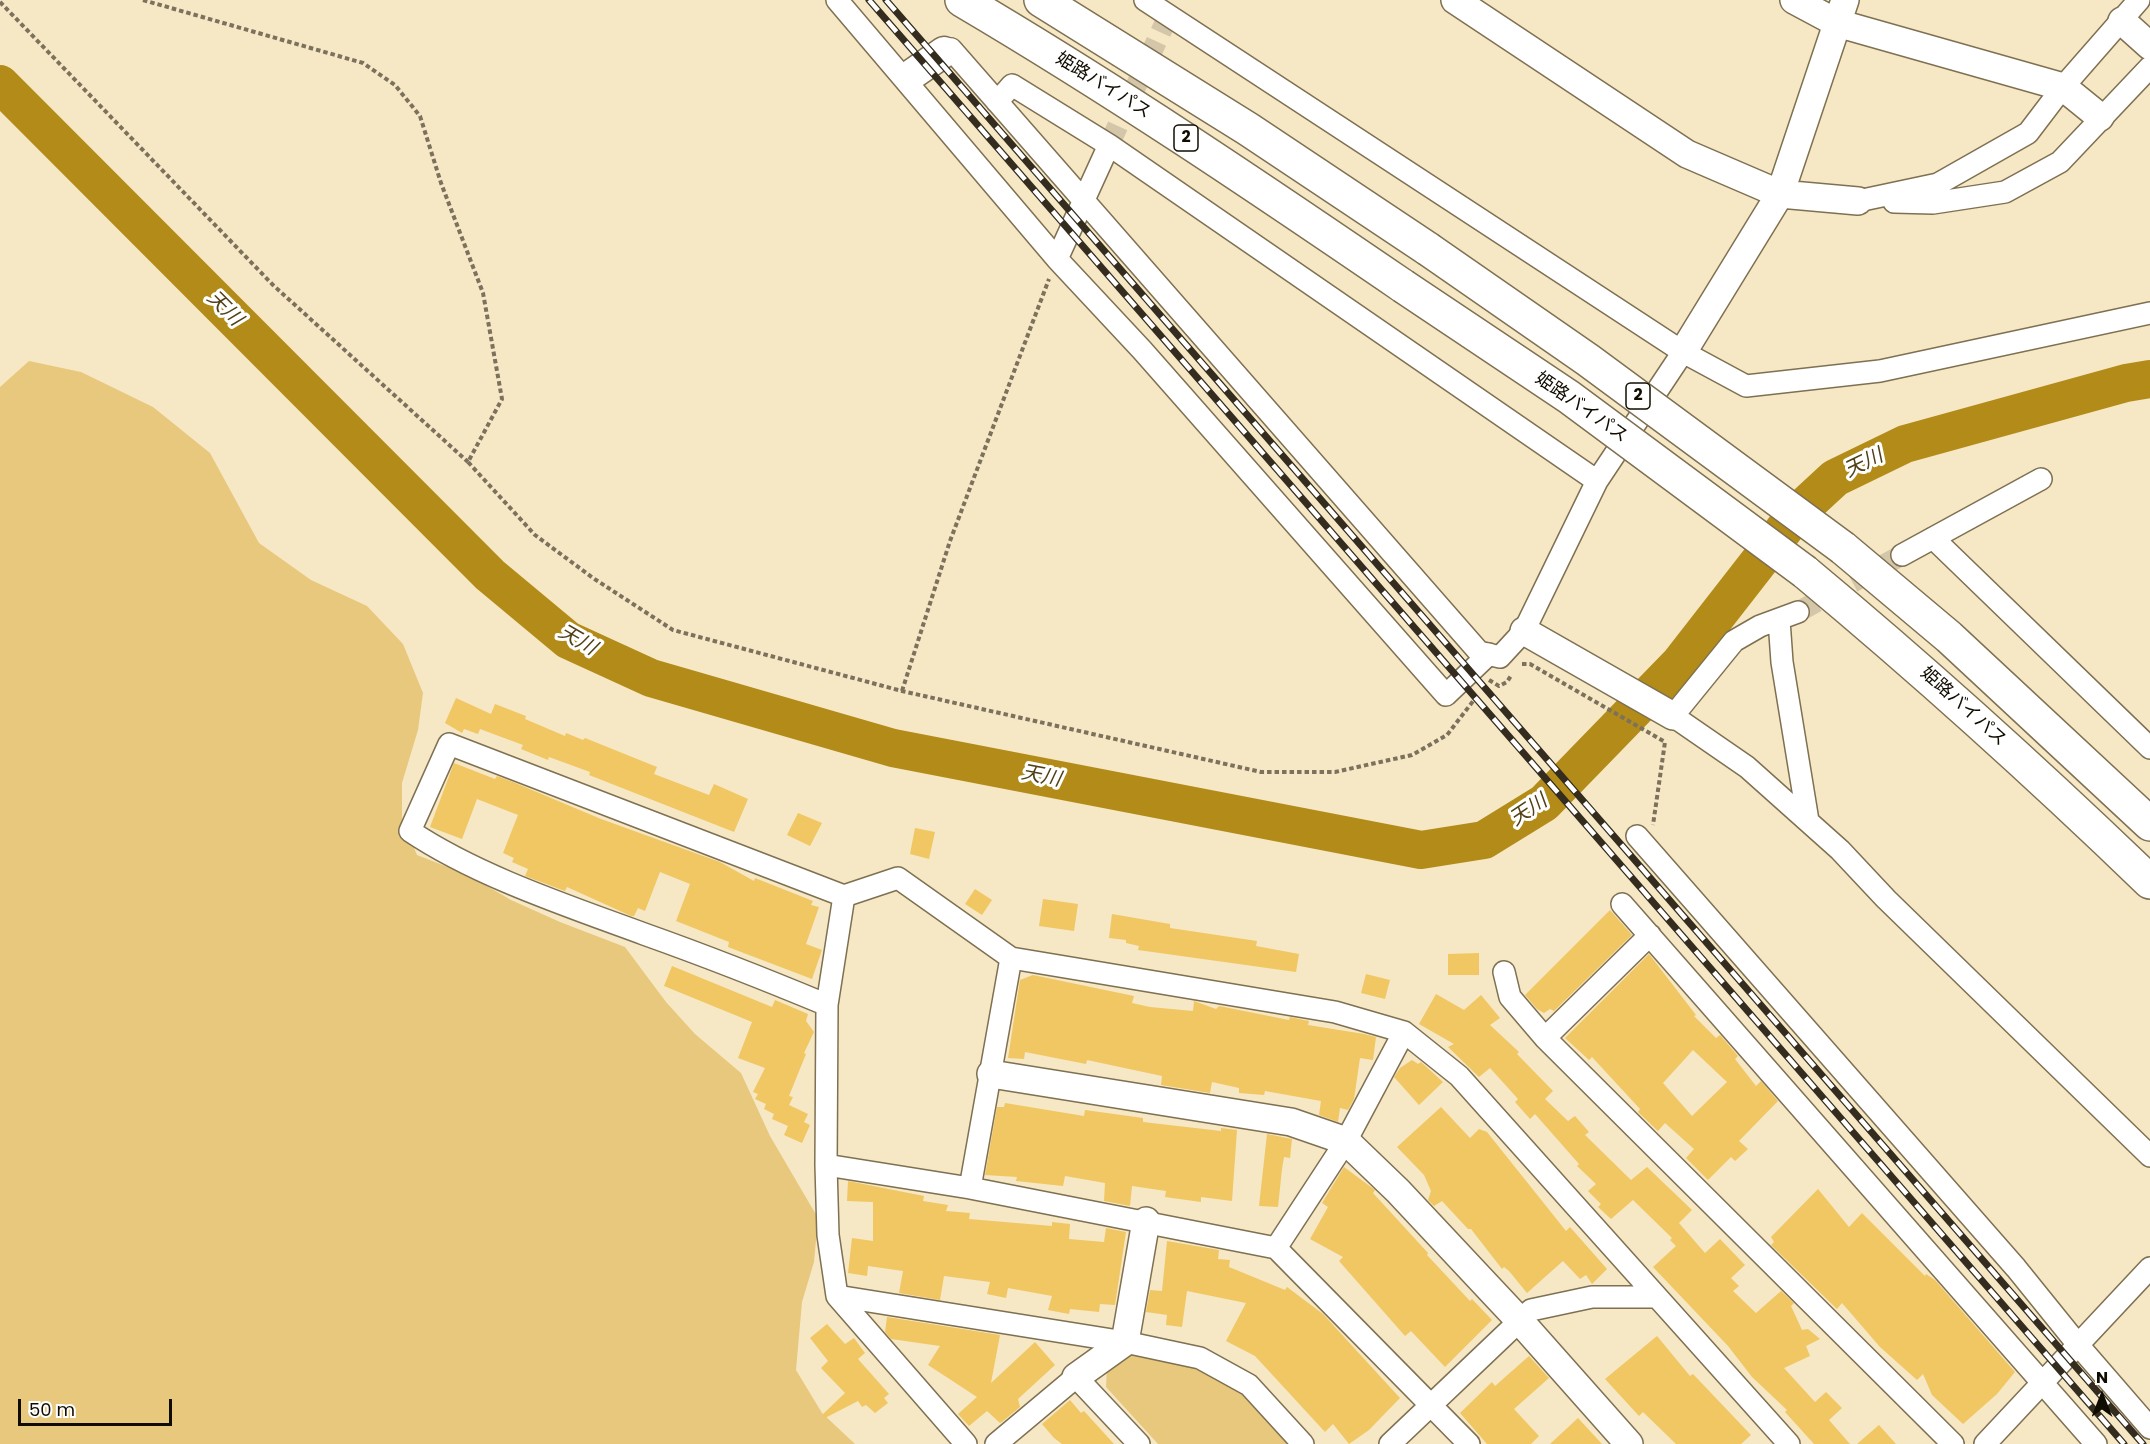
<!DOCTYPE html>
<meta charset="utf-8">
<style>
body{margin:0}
#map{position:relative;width:2150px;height:1444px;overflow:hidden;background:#f6e7c5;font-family:Poppins,sans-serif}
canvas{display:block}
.north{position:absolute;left:2072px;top:1366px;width:60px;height:60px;-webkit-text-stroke:4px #fff;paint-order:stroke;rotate:0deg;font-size:16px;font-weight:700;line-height:24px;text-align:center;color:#110c02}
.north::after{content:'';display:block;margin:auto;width:21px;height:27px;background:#110c02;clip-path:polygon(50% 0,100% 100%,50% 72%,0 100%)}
.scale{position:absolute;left:18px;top:1399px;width:154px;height:27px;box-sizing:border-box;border:3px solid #110c02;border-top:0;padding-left:8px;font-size:18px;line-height:21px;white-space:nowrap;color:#110c02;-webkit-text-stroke:4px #fff;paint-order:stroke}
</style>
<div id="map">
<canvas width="2150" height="1444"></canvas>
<div class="north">N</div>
<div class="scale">50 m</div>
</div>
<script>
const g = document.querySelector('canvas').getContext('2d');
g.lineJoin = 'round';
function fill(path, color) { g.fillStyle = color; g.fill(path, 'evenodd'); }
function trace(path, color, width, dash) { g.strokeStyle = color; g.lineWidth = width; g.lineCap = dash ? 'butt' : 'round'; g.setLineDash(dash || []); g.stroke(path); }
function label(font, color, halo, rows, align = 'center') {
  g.font = font + ' Poppins,"Noto Sans JP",sans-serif'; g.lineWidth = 6; g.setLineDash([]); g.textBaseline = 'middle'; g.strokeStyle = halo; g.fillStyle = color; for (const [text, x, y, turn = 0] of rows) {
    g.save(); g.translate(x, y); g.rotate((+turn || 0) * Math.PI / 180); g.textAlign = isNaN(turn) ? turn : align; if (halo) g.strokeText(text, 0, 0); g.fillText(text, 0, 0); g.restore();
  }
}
fill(new Path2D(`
 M29 361 81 372 153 407 210 453 259 543 311 580 367 606 403 644 423 693 418 730 402 783V820L417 855 468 875 511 900 560 922 625 947 666 1002 695 1034 741 1073 770 1136 818 1218 814 1262 802 1302 796 1370 822 1413 855 1444H0V387Z
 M1146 1352 1202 1368 1237 1389 1289 1444H1158L1106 1387 1107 1368 1122 1357Z`), '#e8c87c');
trace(new Path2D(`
 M0 84 490 575 568 640 651 678 893 748 1421 850 1484 840 1544 803 1680 663 1796 514 1835 478 1905 444 2126 383 2150 379`), '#b28b18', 38);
fill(new Path2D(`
 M456 698 491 714 495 704 526 716 525 719 565 736 566 733 583 740 585 738 657 767 654 774 709 795 714 784 748 799 734 832 589 775 590 772 549 757 548 760 521 749 523 745 480 729 478 734 464 729 462 733 445 723Z
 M454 763 495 779 497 776 513 782 601 819 720 862 754 881 755 878 813 901 811 905 819 907 806 944 822 950 812 979 728 947 729 942 676 921 690 884 660 872 645 911 638 908 634 916H631L567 887 565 891 525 876 528 869 512 862 514 858 503 853 518 815 477 799 462 839 430 827Z
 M798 813 822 823 810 846 787 835Z
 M915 828 935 832 929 859 910 854Z
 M975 889 992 900 982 915 965 904Z
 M1043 899 1078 904 1074 931 1039 926Z
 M1610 910 1632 935 1554 1011 1550 1009 1544 1013 1537 1009 1525 995Z
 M1112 914 1170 924V928L1257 941 1256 946 1299 954 1296 972 1138 950 1139 946 1126 943V940L1109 938Z
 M1479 953V975H1448V954Z
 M1649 954 1696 1015 1694 1016 1716 1038 1720 1035 1738 1056 1735 1059 1756 1086 1761 1081 1778 1101 1739 1141 1748 1149 1735 1161 1731 1157 1708 1180 1686 1158 1694 1149 1665 1123 1658 1131 1638 1112 1640 1109 1592 1057 1589 1060 1565 1038ZM1693 1050 1727 1082 1692 1116 1663 1083Z
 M672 966 772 1007 775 1000 808 1014 806 1021 814 1032 804 1053 806 1054 789 1096 793 1097 789 1105 808 1114 804 1122 810 1125 802 1143 784 1135 788 1126 772 1119 774 1114 764 1109 766 1104 755 1099 758 1094 753 1092 765 1068 738 1058 752 1022 664 986Z
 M1366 974 1390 980 1385 999 1361 993Z
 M1033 975 1134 996 1132 1003 1150 1007 1193 1011 1194 1001 1216 1009 1219 1006 1289 1020 1290 1017 1299 1019 1309 1021 1308 1025 1364 1034 1376 1037 1373 1060 1360 1058 1354 1099 1348 1110 1340 1108 1338 1122 1319 1115 1321 1101 1265 1091 1264 1095 1239 1093V1088L1212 1082 1210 1093 1161 1085 1162 1076 1087 1060 1086 1064 1025 1052 1024 1059 1008 1058 1020 980Z
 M1436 994 1464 1010 1481 995 1500 1018 1490 1025 1519 1052 1517 1054 1553 1091 1545 1099 1568 1121 1575 1116 1589 1132 1585 1135 1631 1180 1647 1167 1692 1210 1679 1223 1705 1253 1720 1239 1745 1265 1731 1278 1739 1286 1733 1291 1756 1313 1781 1291 1794 1303 1791 1306 1802 1330 1808 1329 1820 1339 1806 1346 1810 1356 1784 1368 1815 1402 1826 1392 1842 1408 1829 1420 1850 1444H1814L1785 1412 1787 1410 1752 1377 1728 1346 1653 1267 1676 1246 1670 1240 1672 1238 1633 1200 1611 1219 1598 1207 1601 1204 1588 1191 1596 1184 1577 1166 1579 1164 1535 1114 1530 1119 1515 1102 1518 1099 1490 1068 1479 1077 1448 1047 1454 1044 1419 1024Z
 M1412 1060 1418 1064 1421 1062 1443 1082 1419 1105 1394 1077 1400 1068Z
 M1005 1103 1084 1116 1085 1110 1143 1118V1122L1221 1131V1128L1237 1130 1232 1201 1201 1197V1202L1165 1197 1166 1191 1132 1186 1130 1206 1104 1201 1105 1183 1065 1176 1063 1186 1016 1181 1017 1177 985 1175 997 1107H1004Z
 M1441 1107 1470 1138 1479 1129 1487 1132 1566 1231 1570 1227 1607 1269 1592 1284 1586 1275 1580 1279 1563 1261 1527 1293 1509 1271 1504 1267 1502 1269 1471 1229H1468L1442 1201 1434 1206 1428 1200 1431 1191 1424 1175 1397 1147Z
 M1267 1134 1292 1139 1290 1158 1284 1157 1282 1169 1278 1207 1259 1206Z
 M1344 1167 1375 1190 1373 1193 1428 1253 1427 1255 1470 1301 1472 1299 1492 1320 1445 1367 1411 1331 1405 1336 1339 1261 1343 1257 1310 1239 1328 1207 1322 1203Z
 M848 1181 924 1196 923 1201 948 1205 946 1211 970 1213 969 1219 1052 1226V1222L1070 1224 1069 1239 1104 1242 1106 1228 1126 1232 1115 1305 1100 1304 1099 1312 1070 1309 1069 1314 1048 1310 1052 1296 1008 1288 1006 1298 987 1294 990 1282 944 1276 940 1300 899 1293 903 1271 868 1266 867 1276 848 1273 852 1238 873 1241V1202L847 1201Z
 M1818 1189 1849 1227 1862 1213 1925 1276 1926 1274 1935 1280 2015 1372 1997 1394 1963 1424 1932 1395 1923 1374 1917 1380 1880 1347 1842 1303 1837 1309 1771 1245 1774 1242 1771 1237Z
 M1167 1241 1219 1250 1218 1259 1230 1260 1229 1267 1285 1290 1287 1287 1323 1314 1400 1398 1369 1430 1349 1444 1333 1424 1325 1432 1255 1356 1226 1341 1246 1303 1187 1291 1182 1327 1166 1325 1167 1315 1146 1312 1150 1290 1162 1291Z
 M887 1317 1000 1335 991 1383 1035 1342 1055 1365 1018 1399 1020 1407 1003 1421 1000 1423 987 1411 969 1426 958 1414 977 1397 928 1365 940 1346 891 1339 885 1332Z
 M827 1324 845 1344 854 1338 865 1353 858 1359 889 1394 884 1398 888 1403 875 1413 866 1405 862 1407 858 1401 825 1418 822 1415 845 1393 821 1368 828 1361 810 1338Z
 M1657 1336 1690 1376 1693 1374 1751 1435 1741 1444H1676L1643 1412 1639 1416 1605 1379Z
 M1529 1356 1549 1378 1514 1409 1539 1436 1531 1444H1487L1460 1413 1492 1382 1495 1386Z
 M1070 1400 1081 1413 1084 1411 1114 1444H1062L1054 1438 1042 1424Z
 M1578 1418 1602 1444H1550Z
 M1879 1425 1896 1444H1857Z`), '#f0c762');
trace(new Path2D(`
 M1109 145 1169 14
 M1798 612 1902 555`), '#d4c6a8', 21, [21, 10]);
const minor = new Path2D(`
 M837 0 1057 259 1142 350 1446 695 1489 654
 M1145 0 1683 352 1746 386 1880 371 2150 313
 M944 52 951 49 1479 652 1500 657 1524 631 1597 481 1683 352
 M997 102 1012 85 1109 145 1597 481
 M1858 201 1938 184 2028 133 2063 87 2139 0
 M1894 202 1933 203 2005 192 2060 162 2150 67
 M1057 259 1109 145
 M1933 538 2150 748
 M1902 555 2041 479
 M1798 612 1760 626 1734 641 1673 716 1747 767 1840 850 1886 899 2150 1156
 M1779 620 1782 662 1808 821
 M1637 836 2016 1268 2079 1346 2150 1428
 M844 896 827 1005 826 1165 828 1235 837 1296 966 1444
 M1622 904 2096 1444
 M1504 972 1510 997 1545 1038 1953 1444
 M827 1005C767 980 706 956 644 934 568 906 477 876 410 831L449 744 844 896 898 878 1011 958 1335 1012 1404 1032 1459 1076 1789 1444
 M1545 1038 1650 935
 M826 1165 970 1188 1276 1248 1469 1444
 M970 1188 1011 958
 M1276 1248 1346 1141 1404 1032
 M837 1296 1125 1342 1200 1358 1249 1385 1303 1444
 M996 1444 1076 1377 1139 1444
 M1390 1444 1531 1310 1592 1297H1655
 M1985 1444 2150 1268`);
const tertiary = new Path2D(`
 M1455 0 1687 154 1780 194 1858 201
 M1794 0 1837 23 2063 87 2100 117
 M2122 21 2150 46
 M1683 352 1780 194 1845 0
 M1524 631 1673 716
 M991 1074 1291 1122 1346 1141 1398 1191 1519 1320 1629 1444
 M1076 1377 1125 1342 1146 1221`);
const secondary = new Path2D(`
 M911 75 944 52`);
const motorway = new Path2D(`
 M962 0C1113 89 1258 187 1403 286
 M1041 0 1248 129 1428 249
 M1843 548 1949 637 2150 824
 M1805 572C1924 671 2038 774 2150 882`);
trace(minor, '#7e7051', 24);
trace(tertiary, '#7e7051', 30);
trace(secondary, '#7e7051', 33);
trace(motorway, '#7e7051', 36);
trace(new Path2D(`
 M143 0 363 63 395 85 420 116 441 183 483 293 502 399 468 462 535 535 593 578 673 630 902 691 1261 772H1335L1412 755 1447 735 1477 696
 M0 2 273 285 468 462
 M1522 664H1530L1665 742 1653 825
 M1489 680 1499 686 1507 682 1512 674
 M902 691 950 541 1049 279`), '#7b715c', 4, [4.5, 3]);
trace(minor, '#fff', 21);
trace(tertiary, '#fff', 27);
trace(secondary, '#fff', 30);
trace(motorway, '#fff', 33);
const rail = new Path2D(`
 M869 0 2124 1444
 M886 0 2143 1444`);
trace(rail, '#332c1f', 7);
trace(rail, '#fff', 4.5, [14]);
const motorwayBridge = new Path2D(`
 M1428 249 1588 360 1843 548
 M1403 286 1569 397 1805 572`);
trace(motorwayBridge, '#7e7051', 36, []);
trace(motorwayBridge, '#fff', 33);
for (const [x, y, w] of [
 [1186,138,24],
 [1638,396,24]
]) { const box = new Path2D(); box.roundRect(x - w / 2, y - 13, w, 26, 4.5); g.fillStyle = '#fff'; g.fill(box); trace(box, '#110c02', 1.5); }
label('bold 16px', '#110c02', null, [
 ["2",1186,138],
 ["2",1638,396]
]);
label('18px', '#110c02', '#fff', [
 ["姫路バイパス",1103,86,32],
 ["姫路バイパス",1581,408,35],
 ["姫路バイパス",1963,707,42]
]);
label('italic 20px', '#514016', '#fff', [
 ["天川",224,309,45],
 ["天川",1864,464,-26],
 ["天川",577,641,30],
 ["天川",1041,777,11],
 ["天川",1529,811,-34]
]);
</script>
